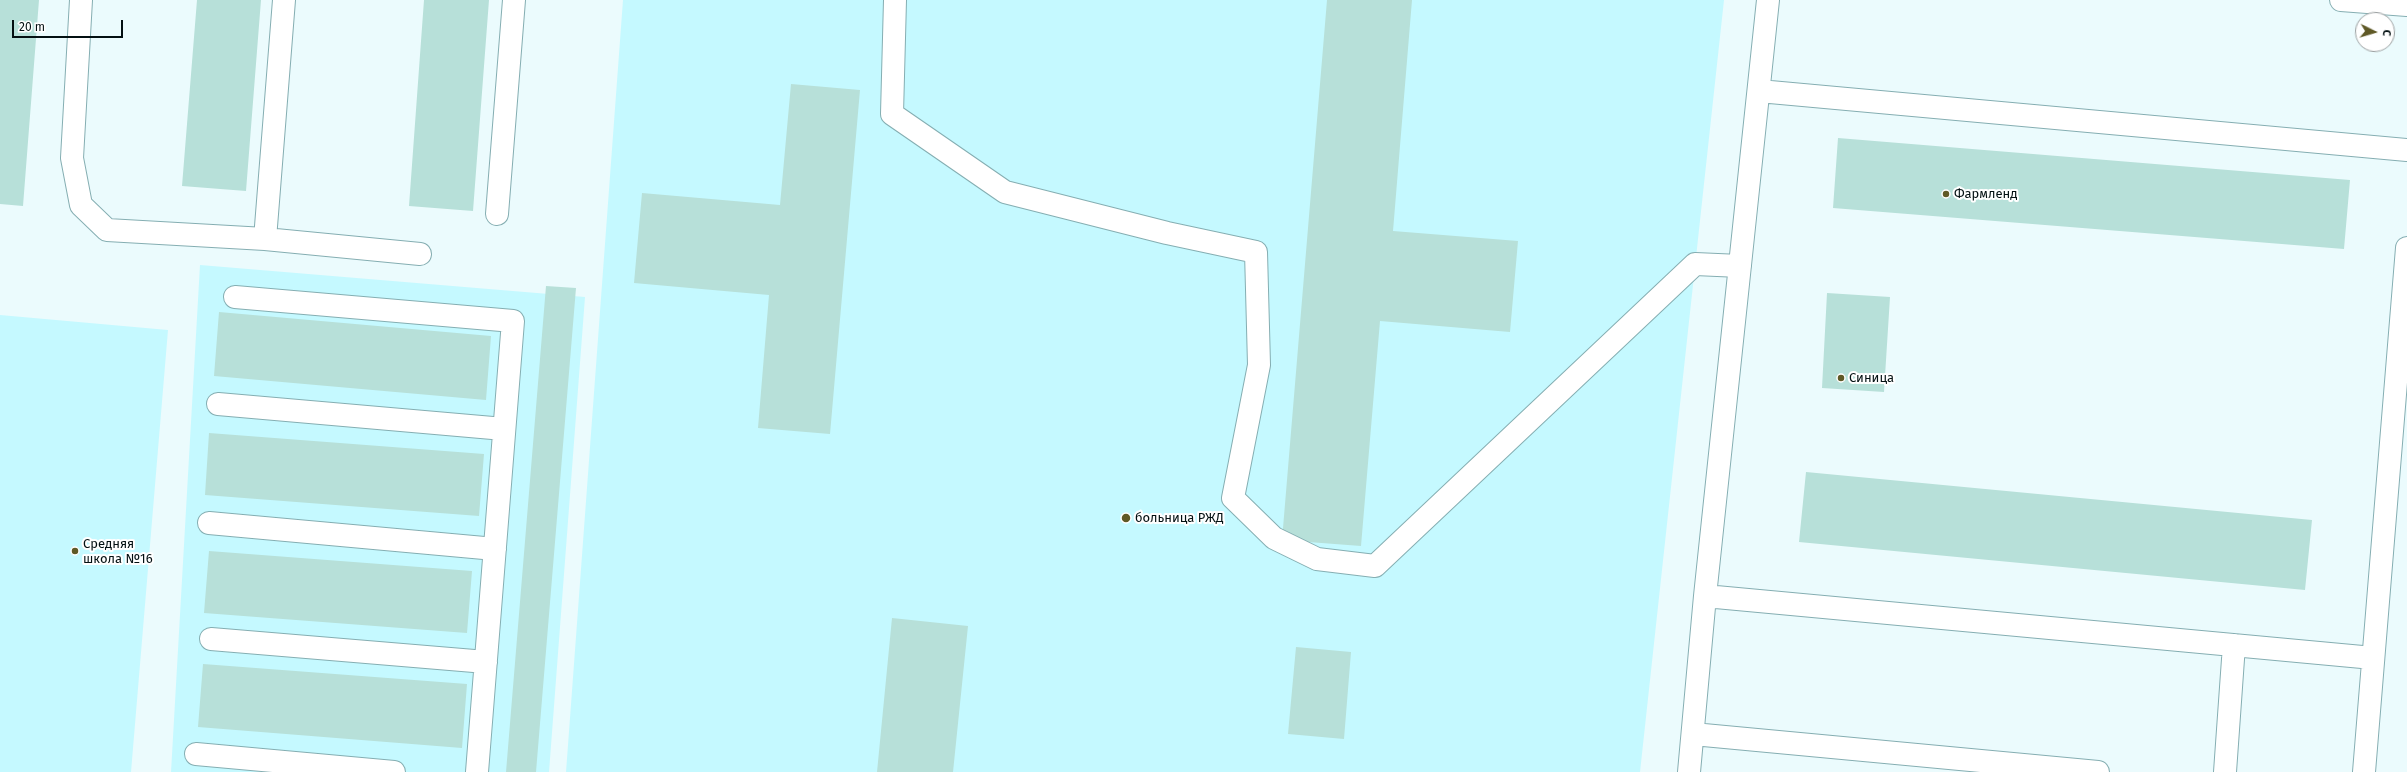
<!DOCTYPE html>
<meta charset="utf-8">
<style>
body{margin:0}
#map{position:relative;width:2407px;height:772px;overflow:hidden;background:#ebfbfd;font-family:"Fira Sans",sans-serif}
canvas{display:block}
.north{position:absolute;left:2355px;top:12px;width:40px;height:40px;box-sizing:border-box;background:#fff;border:1px solid #9a9fa0;border-radius:50%;rotate:95deg;font-size:11px;font-weight:700;line-height:16px;text-align:center;color:#031012}
.north::after{content:'';display:block;margin:auto;width:14px;height:18px;background:#5f5926;clip-path:polygon(50% 0,100% 100%,50% 72%,0 100%)}
.scale{position:absolute;left:12px;top:20px;width:111px;height:18px;box-sizing:border-box;border:2px solid #031012;border-top:0;padding-left:5px;font-size:12px;line-height:14px;white-space:nowrap;color:#031012;-webkit-text-stroke:3px #fff;paint-order:stroke}
</style>
<div id="map">
<canvas width="2407" height="772"></canvas>
<div class="north">С</div>
<div class="scale">20 m</div>
</div>
<script>
const g = document.querySelector('canvas').getContext('2d');
g.lineJoin = 'round';
function fill(path, color) { g.fillStyle = color; g.fill(path, 'evenodd'); }
function trace(path, color, width, dash) { g.strokeStyle = color; g.lineWidth = width; g.lineCap = dash ? 'butt' : 'round'; g.setLineDash(dash || []); g.stroke(path); }
function label(font, color, halo, rows, align = 'center') {
  g.font = font + ' "Fira Sans",sans-serif'; g.lineWidth = 4; g.setLineDash([]); g.textBaseline = 'middle'; g.strokeStyle = halo; g.fillStyle = color; for (const [text, x, y, turn = 0] of rows) {
    g.save(); g.translate(x, y); g.rotate((+turn || 0) * Math.PI / 180); g.textAlign = isNaN(turn) ? turn : align; if (halo) g.strokeText(text, 0, 0); g.fillText(text, 0, 0); g.restore();
  }
}
fill(new Path2D(`
 M623 0H1724L1640 772H566Z
 M200 265 585 297 549 772H171Z
 M0 315 168 330 131 772H0Z`), '#c5f9ff');
fill(new Path2D(`
 M0 0H39L23 206 0 204Z
 M197 0H261L246 191 182 186Z
 M424 0H489L473 211 409 206Z
 M1327 0H1412L1393 231 1518 241 1510 332 1380 321 1361 546 1282 540Z
 M791 84 860 90 830 434 758 428 769 295 634 283 642 193 780 205Z
 M1838 138 2350 180 2344 249 1833 208Z
 M546 286 576 288 536 772H506Z
 M1827 293 1890 297 1884 392 1822 388Z
 M219 312 491 336 486 400 214 376Z
 M209 433 484 454 479 516 205 495Z
 M1806 472 2312 520 2305 590 1799 542Z
 M209 551 472 571 467 633 204 613Z
 M892 618 968 626 953 772H877Z
 M1296 647 1351 652 1344 739 1288 734Z
 M203 664 467 684 462 748 198 727Z`), '#b7e0d9');
const minor = new Path2D(`
 M81 0 72 158 81 205 107 230 265 239 284 0
 M895 0 892 114 1005 192 1167 233 1256 252 1259 365 1233 498 1274 538 1317 559 1375 566 1695 264 1740 266
 M2341 0 2407 5
 M1759 91 2407 150
 M497 214 514 0
 M265 239 420 254
 M235 297 513 321 477 772
 M218 404 504 429
 M209 523 495 549
 M1705 596 2373 658
 M211 639 486 662
 M1693 734 2098 772
 M196 754 394 772
 M1689 772 1705 596 1768 0
 M2225 772 2234 645
 M2364 772 2407 248`);
trace(minor, '#85aeb2', 24);
trace(minor, '#fff', 22);
for (const [x, y, r, color] of [
 [1946,194,4,"#5f5926"],
 [1841,378,4,"#5f5926"],
 [1126,518,5,"#5f5926"],
 [75,551,4,"#5f5926"]
]) { const dot = new Path2D(); dot.arc(x, y, r, 0, 2 * Math.PI); g.fillStyle = color; g.fill(dot); trace(dot, '#fff', 1.5); }
label('13px', '#031012', '#fff', [
 ["Фармленд",1954,194],
 ["Синица",1849,378],
 ["больница РЖД",1135,518],
 ["Средняя",83,544],
 ["школа №16",83,559]
], 'left');
</script>
